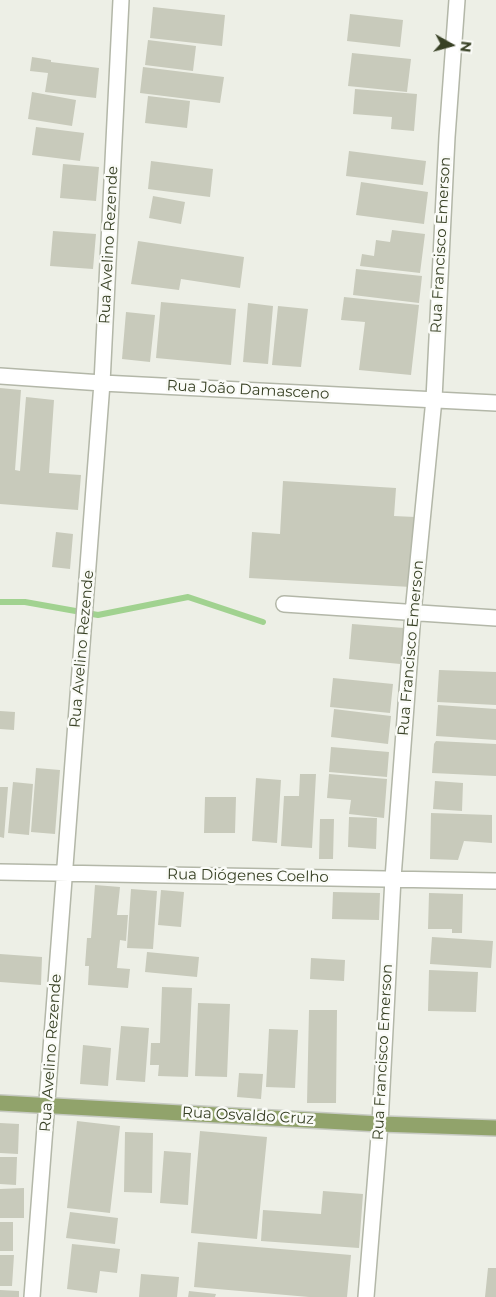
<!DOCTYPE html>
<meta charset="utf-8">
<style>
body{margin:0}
#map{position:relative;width:496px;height:1297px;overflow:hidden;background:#edefe6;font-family:Montserrat,sans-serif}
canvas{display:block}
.north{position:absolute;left:426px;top:20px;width:50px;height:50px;-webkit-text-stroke:4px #fafbf7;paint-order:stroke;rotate:97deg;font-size:14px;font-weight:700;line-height:20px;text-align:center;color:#384125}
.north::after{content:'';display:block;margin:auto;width:18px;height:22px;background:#384125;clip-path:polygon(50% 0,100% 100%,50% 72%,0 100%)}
</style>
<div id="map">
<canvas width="496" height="1297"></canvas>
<div class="north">N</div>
</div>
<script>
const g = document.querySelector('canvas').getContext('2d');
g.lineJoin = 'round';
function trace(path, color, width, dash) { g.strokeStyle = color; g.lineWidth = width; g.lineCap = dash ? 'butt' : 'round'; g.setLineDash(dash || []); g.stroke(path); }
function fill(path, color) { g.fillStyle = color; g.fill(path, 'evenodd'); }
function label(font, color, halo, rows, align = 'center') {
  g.font = font + ' Montserrat,sans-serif'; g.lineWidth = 5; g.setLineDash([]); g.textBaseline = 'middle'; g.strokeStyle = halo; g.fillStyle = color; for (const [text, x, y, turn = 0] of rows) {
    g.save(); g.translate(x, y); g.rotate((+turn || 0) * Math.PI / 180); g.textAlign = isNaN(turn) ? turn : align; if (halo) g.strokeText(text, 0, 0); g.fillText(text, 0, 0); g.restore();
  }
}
trace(new Path2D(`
 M0 602H25L98 615 188 597 263 622`), '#a1d290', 6);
fill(new Path2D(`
 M153 7 225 15 222 46 150 38Z
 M350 14 403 20 400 47 347 41Z
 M148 40 196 46 193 71 145 65Z
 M352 53 411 59 407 92 348 86Z
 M32 57 51 60V62L99 68 96 98 45 92 48 73 30 71Z
 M143 67 224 77 220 103 140 93Z
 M355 89 417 94 414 131 391 129 392 117 353 114Z
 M32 92 76 100 72 126 28 119Z
 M148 96 190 101 187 128 145 123Z
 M36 127 84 133 80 161 32 155Z
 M349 151 426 161 423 185 346 176Z
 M151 161 213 169 210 197 148 189Z
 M63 164 99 167 96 201 60 198Z
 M361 182 428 192 424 224 356 215Z
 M153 196 185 202 181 224 149 218Z
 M392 230 425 234 420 273 360 266 362 254 374 256 376 240 390 242Z
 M53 231 96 234 93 269 50 266Z
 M138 241 244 257 240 288 181 279 179 290 131 284Z
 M356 269 422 276 419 303 353 295Z
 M344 297 419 305 411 375 359 370 365 322 341 320Z
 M161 302 236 309 231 365 156 358Z
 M248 303 273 306 268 364 243 362Z
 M278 306 308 309 301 367 272 365Z
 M126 312 155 315 150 362 122 359Z
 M0 388 21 390 15 470 20 471 26 397 54 400 49 473 81 475 78 510 0 504Z
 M283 481 396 488 394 516 415 517 411 587 249 578 252 532 280 534Z
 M56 532 73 534 70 569 52 567Z
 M352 624 404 628 400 664 349 659Z
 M439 670 496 672V705L437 702Z
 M333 678 393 684 390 713 330 707Z
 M438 705 496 709V740L436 736Z
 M334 709 391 716 388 744 331 737Z
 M0 711 15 712 14 730 0 729Z
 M436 741 496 744V776L432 773 434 744Z
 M331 747 389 752 387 777 329 772Z
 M36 768 60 770 55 834 31 832Z
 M300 774H316L312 848 281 846 284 796H299Z
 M329 774 387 779 384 818 349 814 351 800 327 798Z
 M256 778 281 780 277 843 252 841Z
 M435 781 463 783 462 811 433 809Z
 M13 782 33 784 29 835 8 833Z
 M0 787H8L4 838 0 837Z
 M205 797H236L235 833H204Z
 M431 813 492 815V843L464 841 458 860 430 859Z
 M349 817 377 818 376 849 348 847Z
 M320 819H334L333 859H319Z
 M95 885 120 887 117 915H128L126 941 120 940 117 968 130 969 128 988 88 985 89 966H85L87 938H91Z
 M131 889 157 891 153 949 127 948Z
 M161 890 184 892 181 927 158 925Z
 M333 892 380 893 379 920 332 919Z
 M429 893 463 894 462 933H452V929H428Z
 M432 937 493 941 491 968 430 964Z
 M147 952 199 957 197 977 145 972Z
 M0 954 42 957 41 985 0 982Z
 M311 958 345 960 344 981 310 979Z
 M429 970 478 972 476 1012 428 1011Z
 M162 987 192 988 188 1077 158 1076 159 1065H150L151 1043H160Z
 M198 1003 230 1004 227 1077 195 1076Z
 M309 1010H337L336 1103H307Z
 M121 1026 149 1028 145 1082 116 1080Z
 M269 1029 298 1030 295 1088 266 1087Z
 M83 1045 111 1048 108 1086 80 1084Z
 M239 1073 263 1074 261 1099 237 1097Z
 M77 1121 120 1126 110 1213 67 1208Z
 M0 1123 19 1124 18 1154 0 1153Z
 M200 1131 267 1137 257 1239 191 1233Z
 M125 1132 153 1133 152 1193 124 1192Z
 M164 1151 191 1153 188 1205 160 1203Z
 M0 1157H17L16 1185 0 1184Z
 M24 1188V1218H0V1189Z
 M323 1191 363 1194 359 1248 261 1241 263 1210 321 1214Z
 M70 1212 118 1218 115 1244 66 1238Z
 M0 1222H13V1251H0Z
 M198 1242 351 1255 347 1297H309L194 1287Z
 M72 1244 120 1249 117 1273 100 1271 97 1293 67 1289Z
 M0 1255H14L12 1286H0Z
 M488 1268H496V1297H485Z
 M141 1274 179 1277 177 1297H139Z
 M0 1290 19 1291V1297H0Z
 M189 1291 216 1294 215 1297H188Z`), '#c8cabb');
const minor = new Path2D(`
 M0 376 102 383 496 403
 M284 604 496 618
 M0 872 496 881
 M32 1297 102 383 121 0
 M366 1297 380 1124 393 878 413 613 434 399 447 137 457 0`);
const major = new Path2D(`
 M0 1103 380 1124 496 1128`);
trace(minor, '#b3b7a8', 18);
trace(major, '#c7cac2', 18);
trace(minor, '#fff', 15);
trace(major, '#91a36b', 15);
label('15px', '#384125', '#fafbf7', [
 ["Rua Avelino Rezende",109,245,-87],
 ["Rua Francisco Emerson",441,245,-87],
 ["Rua João Damasceno",248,390,3],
 ["Rua Francisco Emerson",411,648,-85],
 ["Rua Avelino Rezende",82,649,-85],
 ["Rua Diógenes Coelho",248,876,1],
 ["Rua Francisco Emerson",383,1052,-87],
 ["Rua Avelino Rezende",51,1053,-86],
 ["Rua Osvaldo Cruz",248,1116,3]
]);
</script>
